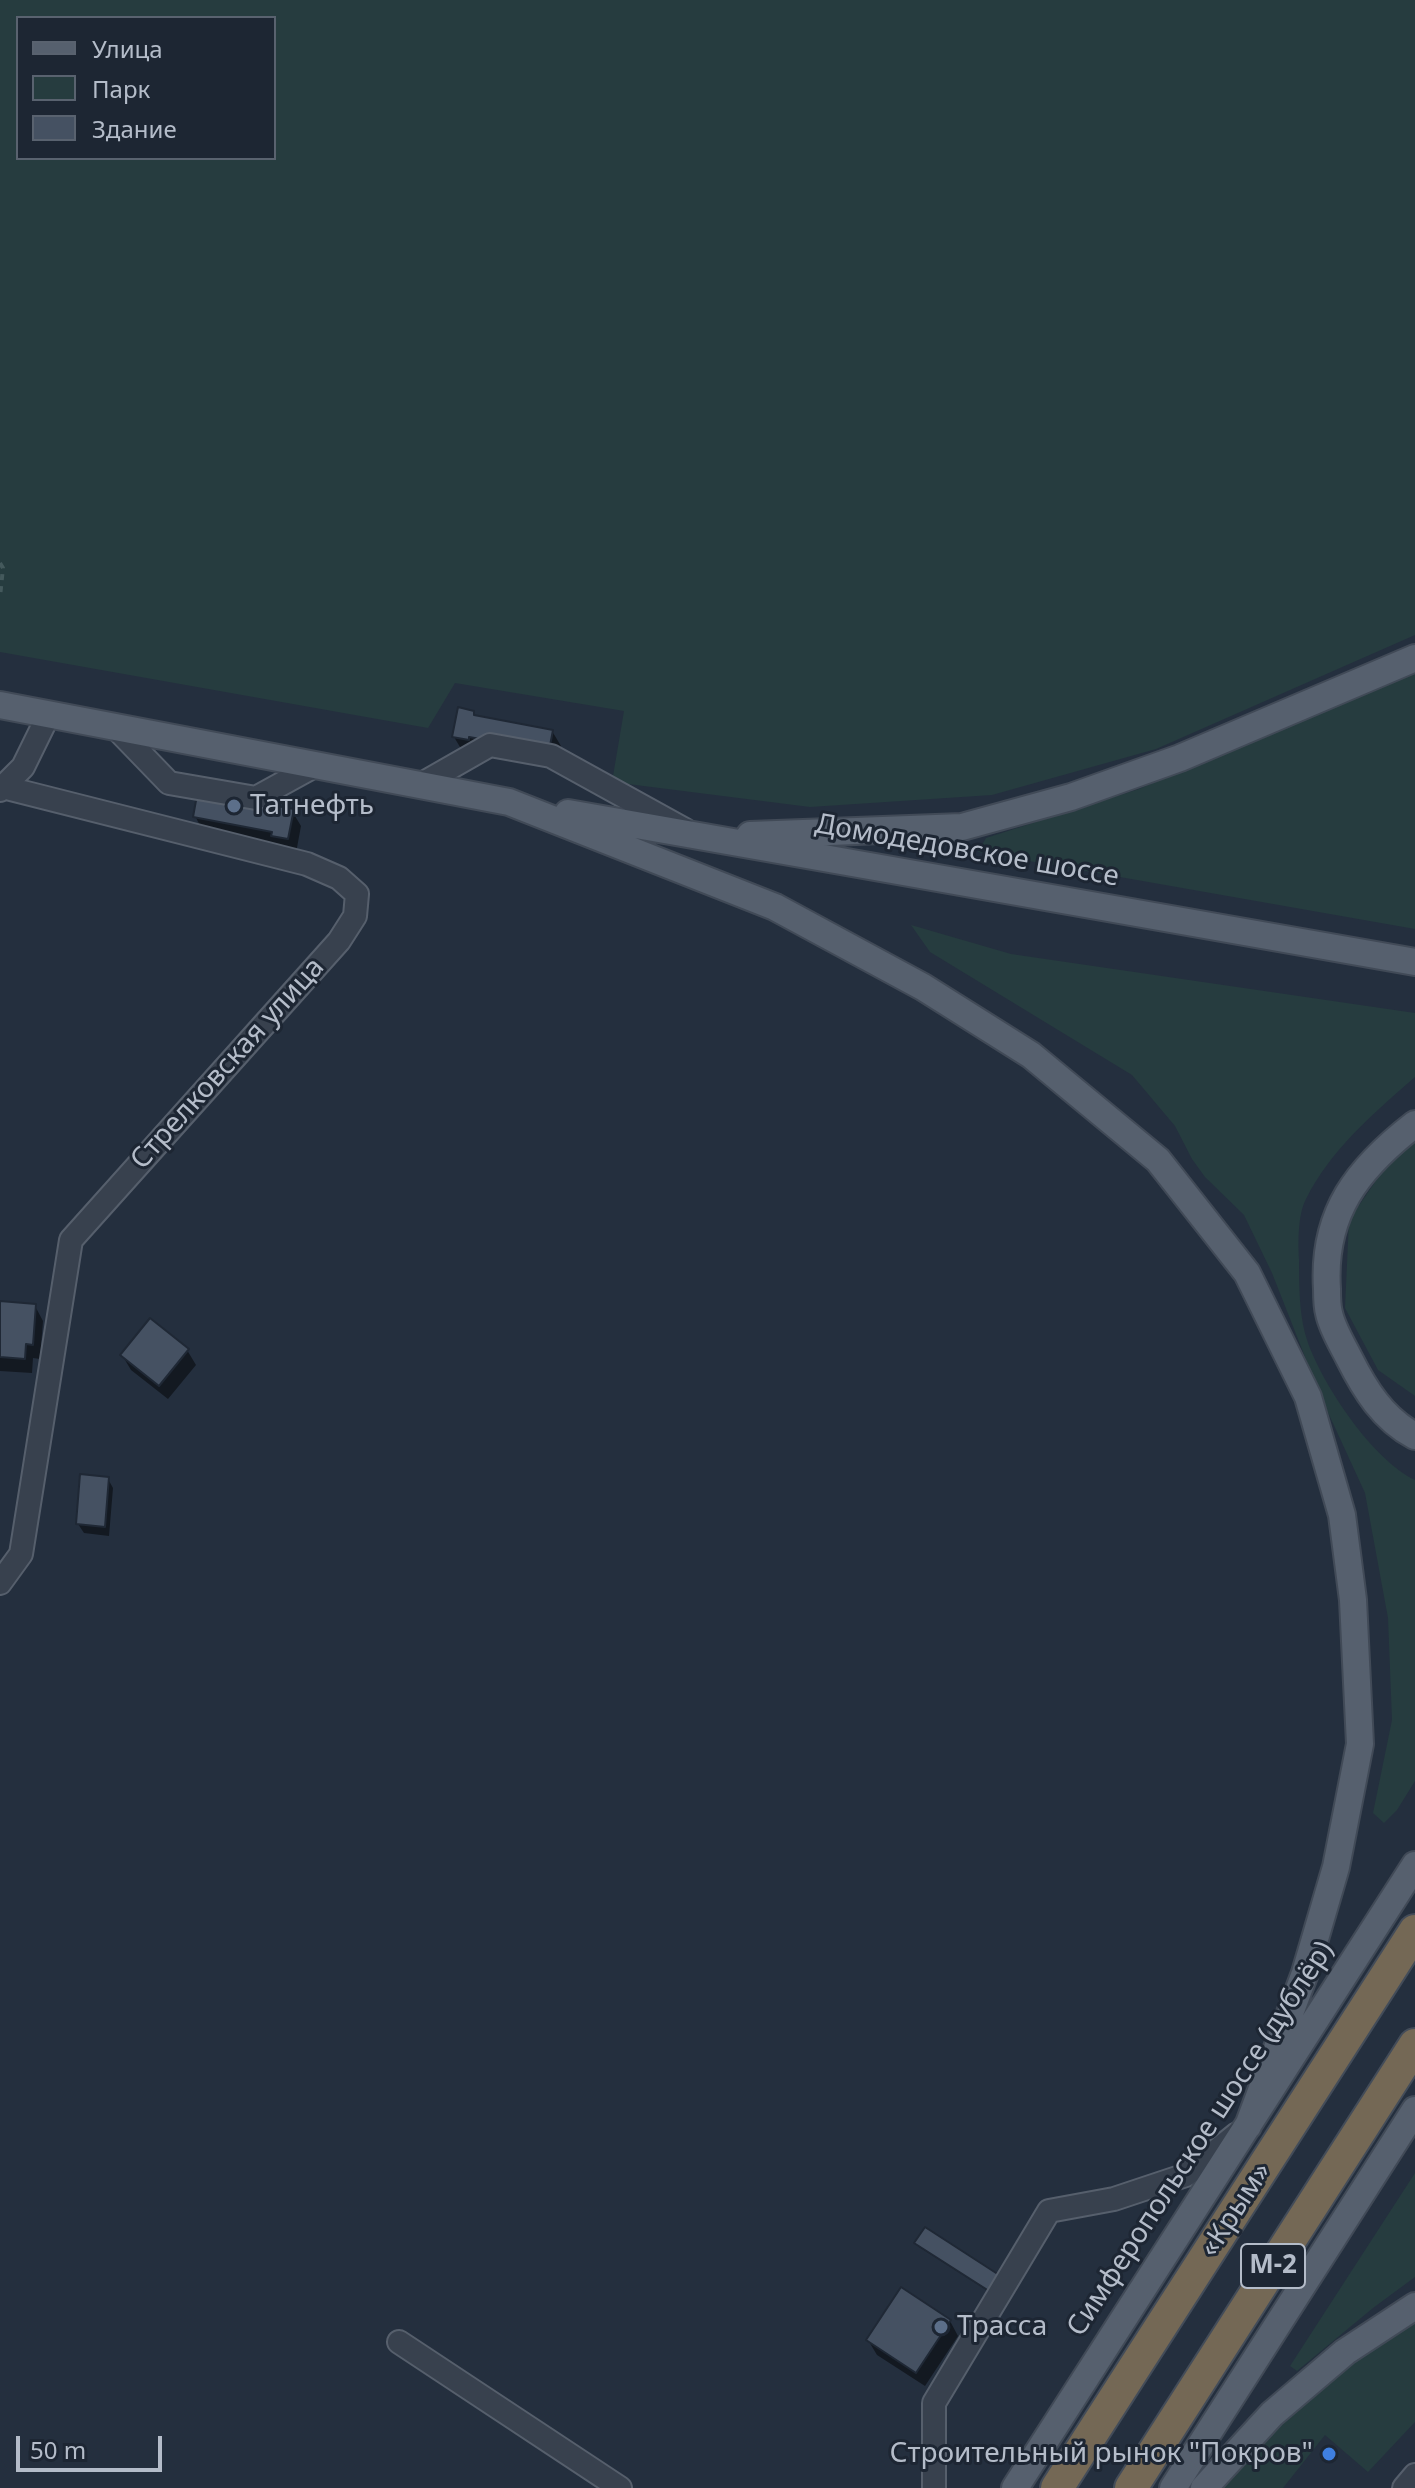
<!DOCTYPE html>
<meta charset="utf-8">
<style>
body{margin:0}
#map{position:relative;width:1415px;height:2488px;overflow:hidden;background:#242f3e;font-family:"Noto Sans",sans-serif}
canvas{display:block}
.legend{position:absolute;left:16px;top:16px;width:260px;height:144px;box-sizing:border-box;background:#1d2633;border:2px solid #59626f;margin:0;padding:10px 14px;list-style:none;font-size:24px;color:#b4bcc9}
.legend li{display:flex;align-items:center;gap:16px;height:40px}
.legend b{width:40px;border:2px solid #59626f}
.scale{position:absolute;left:16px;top:2436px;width:146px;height:36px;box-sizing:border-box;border:4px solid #b4bcc9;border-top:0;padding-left:10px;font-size:24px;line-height:28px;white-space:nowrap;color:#b4bcc9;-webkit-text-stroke:6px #1d2633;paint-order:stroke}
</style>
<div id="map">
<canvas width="1415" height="2488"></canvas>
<ul class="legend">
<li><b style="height:10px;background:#56606e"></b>Улица</li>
<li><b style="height:22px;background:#263c3f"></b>Парк</li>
<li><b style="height:22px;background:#455162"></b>Здание</li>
</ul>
<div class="scale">50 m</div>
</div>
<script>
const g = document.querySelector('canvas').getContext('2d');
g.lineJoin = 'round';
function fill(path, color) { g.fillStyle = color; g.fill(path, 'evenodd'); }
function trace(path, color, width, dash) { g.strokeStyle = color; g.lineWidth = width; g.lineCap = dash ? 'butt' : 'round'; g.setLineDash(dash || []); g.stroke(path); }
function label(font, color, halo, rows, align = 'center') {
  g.font = font + ' "Noto Sans",sans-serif'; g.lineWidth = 6; g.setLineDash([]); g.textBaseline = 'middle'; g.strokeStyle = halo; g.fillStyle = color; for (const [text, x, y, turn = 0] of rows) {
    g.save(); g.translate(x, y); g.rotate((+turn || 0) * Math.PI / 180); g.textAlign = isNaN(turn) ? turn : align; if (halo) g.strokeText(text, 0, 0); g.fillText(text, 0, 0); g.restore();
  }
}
fill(new Path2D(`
 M0 0H1415V635L1156 749 992 795 810 807 612 782 624 711 455 683 428 728 0 652ZM18 18H274V158H18Z
 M1415 669V929L978 852 986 838 1139 789Z
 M911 925 1011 954 1415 1013V1077C1374 1113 1331 1149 1306 1199 1298 1214 1298 1241 1299 1259 1299 1286 1299 1318 1308 1343 1324 1387 1373 1460 1415 1480V1781L1397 1810 1384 1823 1373 1813 1392 1720 1388 1618 1365 1493 1320 1395 1272 1273 1244 1215 1205 1177 1192 1159 1175 1126 1132 1075 930 952Z
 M1415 1140V1396L1378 1370 1345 1308 1349 1220 1388 1163Z
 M1415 2173V2277L1373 2308 1297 2371 1290 2366Z
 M1415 2317V2422L1368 2472 1325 2435 1283 2488H1221L1281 2418Z`), '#263c3f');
fill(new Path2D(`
 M473 712 476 717 552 731 561 746 557 765 463 752 454 737Z
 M292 811 301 826 296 853 282 851 279 845 203 831 195 816Z
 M0 1303 35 1306 43 1321 40 1359 33 1358 32 1373 0 1371Z
 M187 1350 196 1365 168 1399 131 1370 122 1355Z
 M108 1479 113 1488 109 1536 84 1533 78 1524Z
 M925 2230 1002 2300 919 2247 917 2244Z
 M950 2321 958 2336 925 2386 877 2355 868 2340Z`), '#0007');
const building = new Path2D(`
 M458 707 474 711V715L553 730 549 751 469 737V740L452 737Z
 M197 795 276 810 277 806 294 809 288 839 271 836 272 832 193 817Z
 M0 1301 36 1304 33 1345 26 1344 25 1359 0 1357Z
 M150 1318 189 1349 159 1386 120 1355Z
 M80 1474 109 1477 105 1527 76 1524Z
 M925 2227 1010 2282 1000 2298 914 2243Z
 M901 2287 951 2320 916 2373 866 2340Z`);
fill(building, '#455162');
trace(building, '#1f2835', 2);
const minor = new Path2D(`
 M114 726 169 783 256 798 316 765
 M420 785 490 745 551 756 685 830
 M0 790 23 767 49 714
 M0 1583 21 1554 71 1240 339 941 355 916 357 894 339 878 307 864 3 787
 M399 2342 620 2488
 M934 2488V2403L1049 2211 1114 2199 1186 2175 1237 2134
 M1404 2488 1415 2475`);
const major = new Path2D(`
 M0 705 509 802 775 907 923 987 1031 1055 1158 1160 1247 1273 1308 1397 1342 1515 1353 1600 1360 1744 1336 1867 1305 1973 1248 2126
 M568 813 1415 962
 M750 835 962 827 1071 797 1180 758 1415 658
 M1415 1124C1358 1168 1322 1213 1327 1289 1327 1297 1327 1306 1329 1313 1332 1328 1342 1344 1349 1358 1365 1390 1383 1419 1415 1436
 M1015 2488 1415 1865
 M1173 2488 1415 2110
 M1204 2488 1272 2414 1345 2352 1415 2306`);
const highway = new Path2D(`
 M1057 2488 1415 1931
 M1131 2488 1415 2045`);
trace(minor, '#565f6c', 26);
trace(major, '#414a57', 30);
trace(highway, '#434c59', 36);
trace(new Path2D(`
 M0 563 3 568 0 597`), '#44595c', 4, [6, 6]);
trace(minor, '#38414e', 22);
trace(major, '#56606e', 26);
trace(highway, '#746855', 32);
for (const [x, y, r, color] of [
 [234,806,8,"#5c6f8a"],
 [941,2327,8,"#5c6f8a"],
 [1329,2454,8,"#3f7fe0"]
]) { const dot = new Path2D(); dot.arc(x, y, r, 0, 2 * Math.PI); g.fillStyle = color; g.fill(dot); trace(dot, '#1d2633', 3); }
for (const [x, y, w] of [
 [1273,2266,64]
]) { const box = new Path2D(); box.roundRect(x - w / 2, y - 22, w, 44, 6); g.fillStyle = '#1d2633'; g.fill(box); trace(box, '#b4bcc9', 2); }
label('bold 26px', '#b4bcc9', null, [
 ["М-2",1273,2266]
]);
label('28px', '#b4bcc9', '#1d2633', [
 ["Татнефть",250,806],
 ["Трасса",957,2327],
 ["Строительный рынок \"Покров\"",1313,2454,"right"]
], 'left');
label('28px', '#b4bcc9', '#1d2633', [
 ["Домодедовское шоссе",967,851,10],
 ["Стрелковская улица",228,1064,-48],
 ["Симферопольское шоссе (дублёр)",1201,2139,-57],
 ["«Крым»",1236,2210,-57]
]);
</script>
